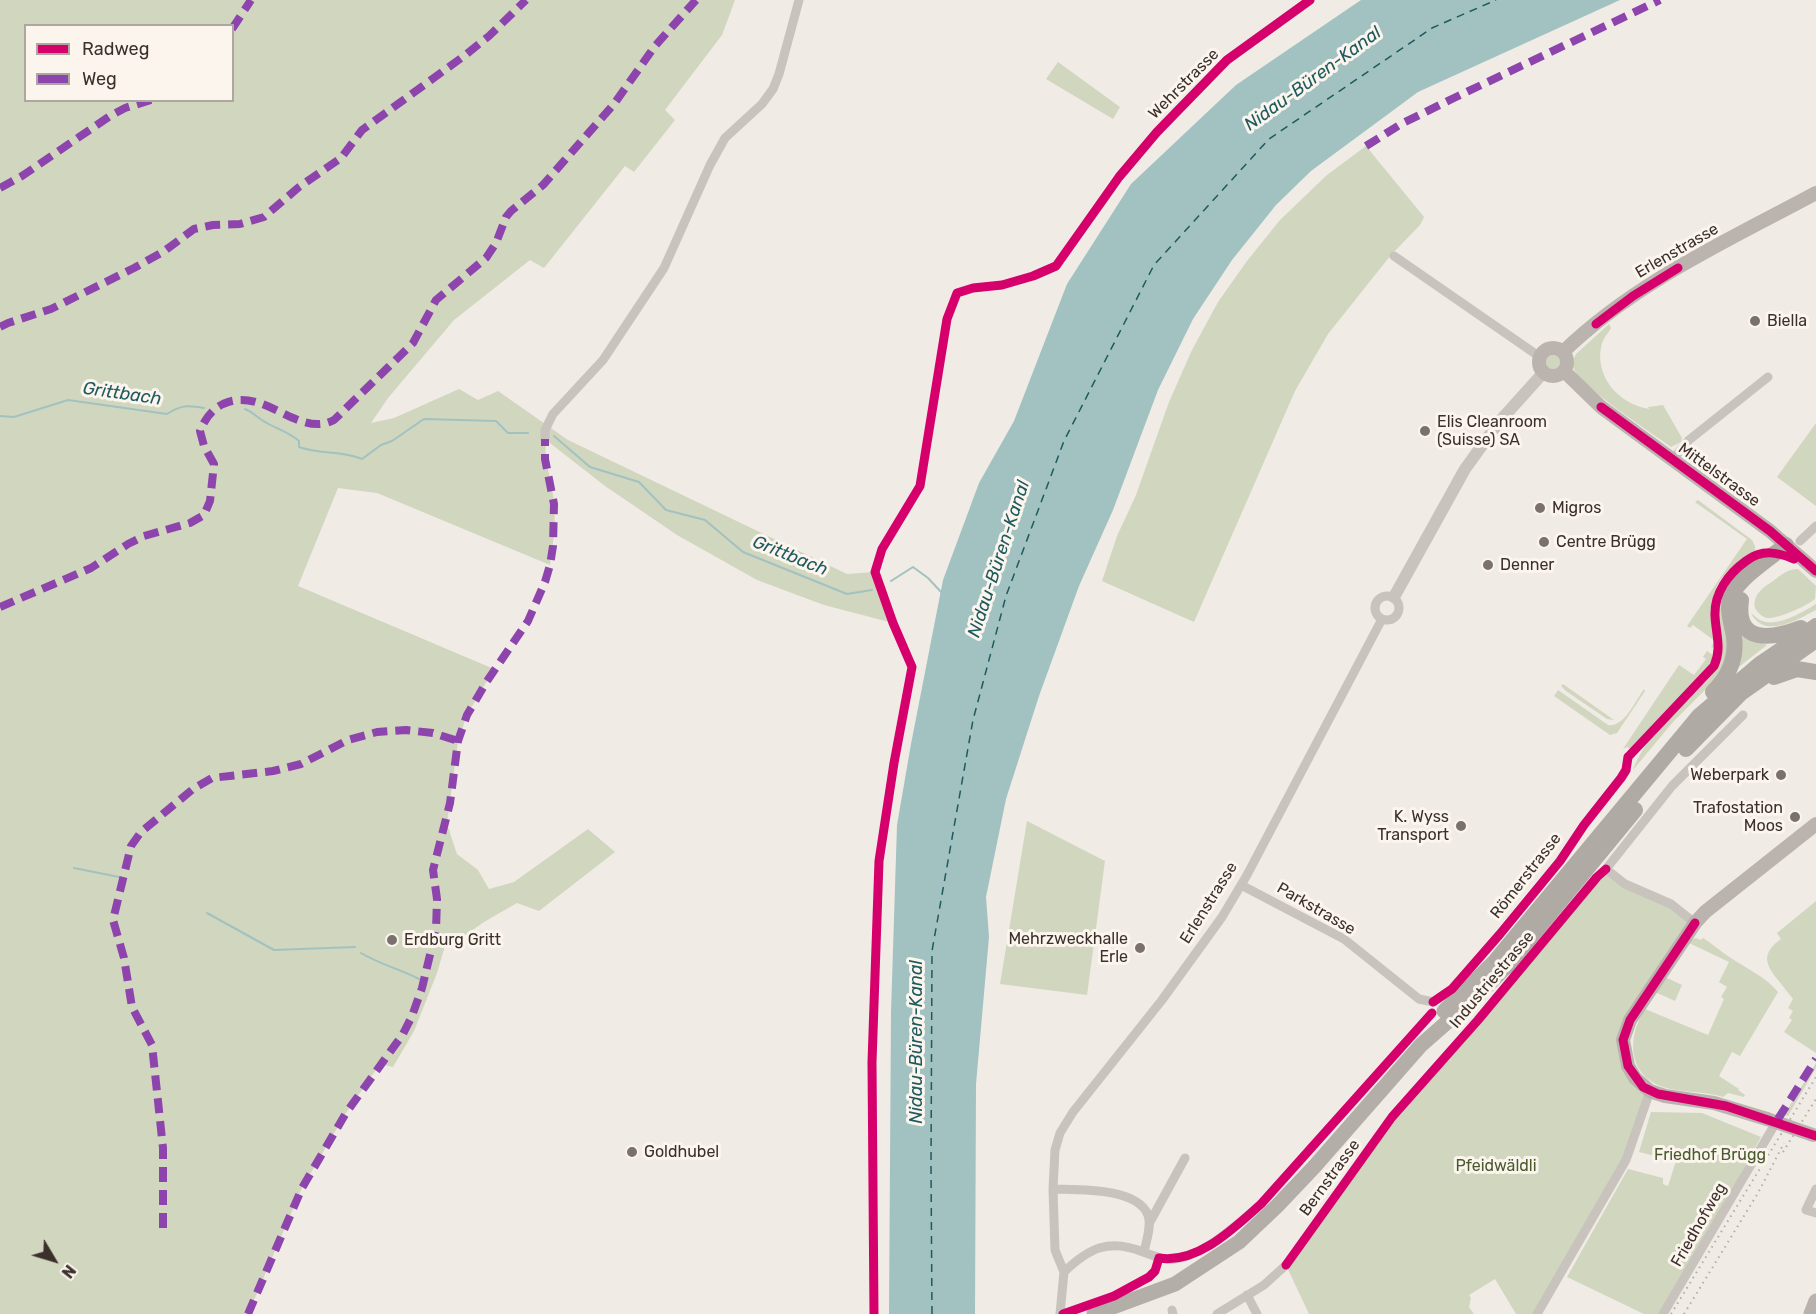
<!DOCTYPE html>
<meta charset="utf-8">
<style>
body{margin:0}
#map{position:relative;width:1816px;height:1314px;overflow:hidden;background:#f0ebe5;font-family:Rubik,sans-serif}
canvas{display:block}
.legend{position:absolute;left:24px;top:24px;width:210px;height:78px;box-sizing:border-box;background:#fbf5ee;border:2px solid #aea6a0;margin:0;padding:8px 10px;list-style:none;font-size:18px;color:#3b302b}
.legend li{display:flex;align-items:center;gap:12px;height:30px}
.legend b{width:30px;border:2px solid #aea6a0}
.north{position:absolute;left:24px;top:1230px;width:60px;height:60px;-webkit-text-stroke:4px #fbf5ee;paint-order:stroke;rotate:128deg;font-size:16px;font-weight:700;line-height:24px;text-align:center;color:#3b302b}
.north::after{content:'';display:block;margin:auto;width:21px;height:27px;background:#3b302b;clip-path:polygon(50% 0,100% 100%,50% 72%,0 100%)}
</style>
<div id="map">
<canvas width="1816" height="1314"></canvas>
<ul class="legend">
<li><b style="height:8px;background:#d6006c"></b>Radweg</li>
<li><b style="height:8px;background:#8e44ad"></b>Weg</li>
</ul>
<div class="north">N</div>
</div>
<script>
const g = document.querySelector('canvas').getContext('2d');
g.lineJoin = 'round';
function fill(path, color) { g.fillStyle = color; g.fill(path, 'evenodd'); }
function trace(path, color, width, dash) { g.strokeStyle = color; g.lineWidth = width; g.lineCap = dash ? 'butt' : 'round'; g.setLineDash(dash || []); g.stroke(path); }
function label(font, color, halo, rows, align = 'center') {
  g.font = font + ' Rubik,sans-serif'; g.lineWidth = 6; g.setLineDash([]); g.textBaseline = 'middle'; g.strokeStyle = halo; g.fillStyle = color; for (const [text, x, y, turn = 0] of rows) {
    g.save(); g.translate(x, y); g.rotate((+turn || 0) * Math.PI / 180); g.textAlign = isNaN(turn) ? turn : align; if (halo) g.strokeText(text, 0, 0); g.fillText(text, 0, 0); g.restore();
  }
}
fill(new Path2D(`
 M0 0H735L722 35 665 110 675 120 634 172 625 166 544 268 530 260 454 320 388 398 371 423 394 418 459 389 478 400 498 391 568 440 847 574 875 572 893 623 824 605 757 580 677 535 605 486 546 440C543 462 553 482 554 504 556 524 553 545 550 565L377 493 338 488 298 586 494 669 467 715 458 741 447 824 457 854 478 870 489 889 514 882 588 829 615 852 539 911 517 903 484 922 460 939 448 936 437 973 414 1031 393 1067 380 1064 346 1113 302 1188 248 1314H0ZM26 26H232V100H26Z
 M1058 62 1120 107 1113 119 1046 79Z
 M1366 146 1424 217 1420 225 1391 255 1328 334 1295 391 1194 622 1102 581 1117 536 1136 495 1169 402 1192 350 1218 302 1247 261 1280 220 1327 175Z
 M1609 324 1611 328C1608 334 1605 335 1602 343 1593 375 1618 404 1649 409L1648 407 1663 405 1682 438 1681 442 1671 447C1651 432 1580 387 1573 367 1572 362 1574 358 1576 354Z
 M1546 362a7 7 0 1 1 14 0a7 7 0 1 1-14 0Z
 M1816 423V506L1777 477Z
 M1698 500 1752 540 1755 546V552C1708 578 1710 596 1716 644L1714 648 1711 647 1715 641 1693 625 1690 628 1687 626 1747 539 1695 502Z
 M1761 557 1739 577 1727 654 1723 667 1712 683 1673 722 1633 770C1643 741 1668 719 1690 698 1699 688 1711 679 1717 666 1724 651 1720 637 1718 621 1715 590 1735 568 1761 557Z
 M1798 569 1816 586 1815 599C1806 606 1779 619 1767 618 1763 617 1759 614 1756 610 1750 596 1764 587 1773 581 1781 575 1788 569 1798 569Z
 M1816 604V610L1812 612C1794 622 1763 638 1751 613 1754 615 1757 619 1762 621 1778 627 1803 612 1816 604Z
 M1739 634 1767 645 1735 670Z
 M1707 651 1714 656 1706 671 1632 750 1627 747 1623 749 1679 665 1694 675 1706 659 1703 657Z
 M1563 684 1614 720 1607 719 1566 691 1561 686Z
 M1644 689 1645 691 1617 733 1610 735 1554 696 1558 690 1608 725C1624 728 1636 700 1644 689Z
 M1027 821 1105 861 1087 995 1000 984Z
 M1606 869 1671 904 1695 923 1636 1011 1623 1047 1650 1091 1633 1143 1537 1314H1516L1495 1279 1469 1295 1471 1298 1469 1307 1474 1314H1309L1286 1265 1392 1117 1478 1020 1597 877Z
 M1816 901V1053L1784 1032 1792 1020 1789 1018 1793 1011 1788 1008 1793 999C1788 993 1783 986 1778 980 1764 963 1762 953 1781 939L1777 933Z
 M1696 938 1701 940 1703 938C1713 944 1721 952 1731 958 1747 969 1766 977 1778 992L1740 1056 1732 1052 1719 1076 1739 1089 1738 1090 1745 1095 1744 1097 1728 1093 1723 1097C1704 1091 1683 1093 1663 1087 1627 1075 1627 1037 1645 1009L1708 1035 1724 999 1721 997 1727 987 1719 982 1729 962 1689 943 1690 940Z
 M1665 977 1682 985 1675 1001 1655 992Z
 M1816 1063V1068L1788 1116 1784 1115Z
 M1651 1112 1702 1113 1761 1137 1712 1226 1660 1314H1644L1567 1277 1628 1169 1663 1178V1184L1668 1186 1676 1161 1639 1152Z`), '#d1d6bf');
fill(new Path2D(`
 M1361 0H1620L1418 92 1311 171 1276 205 1232 260 1193 319 1158 390 1113 510 1079 586 1039 696 1006 799 986 897 989 937 976 1084 975 1314H889L891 1012 897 825 911 744 943 580 979 483 1014 421 1067 284 1131 184 1236 85Z`), '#a1c2c1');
trace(new Path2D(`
 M245 409C255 413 257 418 265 422 277 429 289 432 299 441V447C321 455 340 450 362 459L381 445 392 441 424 419 496 421 508 433H528
 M0 416 14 417 68 400 167 414C181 405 188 405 204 408
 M554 436 590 467 639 482 666 510 705 520 743 552 847 594 872 590
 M891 581 913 567 928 578 942 593
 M74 868 119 877
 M207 913 274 950 355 947
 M361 953C379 964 400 969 419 979`), '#a1c2c1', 2);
trace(new Path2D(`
 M932 1314 931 1166 932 951 973 720 1006 596 1064 441 1154 265 1269 139 1432 28 1496 0`), '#1f5a5e', 1.5, [8, 6]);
trace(new Path2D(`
 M1098 207 1119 177 1157 132 1227 60 1310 0
 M1394 256 1540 357
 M545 439V430L553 414 603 360 664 268 710 165 725 138 762 104 773 89 779 74 799 0
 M1673 459 1689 440 1768 377
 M1800 541 1816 526
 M1375 608a12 12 0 1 1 24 0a12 12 0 1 1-24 0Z
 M1241 885 1344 939 1419 999 1433 1002 1452 989 1500 934 1560 861 1584 825 1621 778 1626 770 1628 757
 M1695 923 1671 904 1625 884 1606 869 1672 786 1743 715
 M1053 1189C1077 1190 1137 1187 1148 1215 1152 1225 1146 1242 1144 1252
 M1816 1189 1806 1210 1816 1213
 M1150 1222 1185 1158
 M1064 1272C1089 1248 1109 1238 1143 1252 1154 1256 1163 1260 1175 1259 1205 1255 1239 1223 1261 1204
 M1247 1295 1257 1314
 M1172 1310 1173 1314
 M1060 1314 1064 1272 1055 1250 1053 1189 1055 1150 1060 1133 1073 1112 1162 1000 1222 917 1247 875 1382 619
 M1217 1314 1264 1285 1286 1265
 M1537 1314 1626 1160 1650 1091
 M1663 1314 1778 1119`), '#c9c3be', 9);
trace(new Path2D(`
 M1394 597 1465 469 1499 422 1544 372`), '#c9c3be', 12);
trace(new Path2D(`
 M1539 362a14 14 0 1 1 28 0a14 14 0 1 1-28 0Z
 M1563 352C1635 282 1729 240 1816 193
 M1564 371 1601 407 1770 531 1816 571
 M1767 1119 1714 1103 1665 1096 1650 1091 1635 1078 1628 1066 1623 1040 1630 1020 1695 923 1705 912 1816 824`), '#bab3ae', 14);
trace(new Path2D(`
 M1811 1314 1816 1301`), '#b8b1ad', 15);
trace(new Path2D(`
 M1444 1011 1497 959
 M1094 1314 1175 1284 1239 1242 1277 1206 1314 1167 1421 1045 1478 995 1506 967`), '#b4aea8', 15);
trace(new Path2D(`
 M1741 600C1735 645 1772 639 1801 628
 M1774 677 1797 669 1816 672
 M1713 692C1728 677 1737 659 1734 637 1732 624 1726 609 1731 596 1740 577 1770 558 1786 545
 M1686 749 1741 693 1816 640
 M1497 959 1699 716 1760 664 1816 626
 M1506 967 1635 810`), '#afaaa4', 16);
trace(new Path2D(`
 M1783 1152 1816 1099
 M1671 1314 1816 1077
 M1684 1314 1758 1193 1784 1143`), '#b1aca8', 2, [1.5, 4.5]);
trace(new Path2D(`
 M1767 1119 1813 1135`), '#bab3ae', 14);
trace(new Path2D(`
 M232 29 251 0
 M1366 146 1401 124 1456 97 1660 0
 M0 188 22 176 110 116 125 108 151 100
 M0 327 8 323 51 309 134 268 163 252 194 229 213 225 240 224 264 217 299 187 341 158 362 130 464 56 489 36 526 0
 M0 607 91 568 128 544 144 536 190 523 204 515 210 501 214 464 204 446 200 431C205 419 211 410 223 404 264 385 298 439 334 420L413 343 436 300 486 258 496 243 506 217 511 211 543 185 614 104 655 46 696 0
 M1778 1119 1816 1059
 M163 1228V1148L152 1045 132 1007 124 958 113 920 131 846 141 832 193 789 212 778 273 771 301 764 348 740 377 732 406 730 433 733 458 741
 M248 1314 302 1188 346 1113 403 1034 412 1016 422 988 436 930 437 899 433 870 450 803 458 741 467 715 487 681 528 621 545 582 550 565 553 546 554 504 545 459V439`), '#8e44ad', 8, [15, 8]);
trace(new Path2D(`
 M1596 324 1633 296 1678 268
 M1601 407 1770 531 1816 571
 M1628 757 1714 666C1722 648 1716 635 1715 616 1714 593 1728 574 1746 561 1762 549 1777 552 1794 559
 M1695 923 1630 1020 1623 1040 1628 1066 1643 1087 1658 1094 1726 1106 1816 1136
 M1433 1002 1452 989 1500 934 1560 861 1584 825 1621 778 1626 770 1628 757
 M1286 1265 1392 1117 1478 1020 1597 877 1606 869
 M874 1314 872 1062 879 861 894 763 912 667 893 623 875 572 882 549 920 486 947 319 957 293 973 288 1002 285 1033 276 1056 266 1119 177 1157 132 1227 60 1310 0
 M1063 1314 1114 1296 1149 1277 1155 1271 1159 1258C1198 1264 1234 1228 1261 1204L1432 1013`), '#d6006c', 9);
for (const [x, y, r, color] of [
 [1755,321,6,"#7a716c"],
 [1425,431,6,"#7a716c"],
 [1540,508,6,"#7a716c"],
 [1544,542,6,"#7a716c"],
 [1488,565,6,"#7a716c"],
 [1781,775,6,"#7a716c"],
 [1795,817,6,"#7a716c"],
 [1461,826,6,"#7a716c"],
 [392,940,6,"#7a716c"],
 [1140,948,6,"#7a716c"],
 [632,1152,6,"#7a716c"]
]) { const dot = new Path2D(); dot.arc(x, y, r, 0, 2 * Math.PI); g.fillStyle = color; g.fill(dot); trace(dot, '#fbf5ee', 2); }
label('16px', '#3b302b', '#fbf5ee', [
 ["Wehrstrasse",1184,84,-45],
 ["Erlenstrasse",1677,251,-30],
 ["Mittelstrasse",1719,475,36],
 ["Römerstrasse",1526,876,-52],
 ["Erlenstrasse",1209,903,-58],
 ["Parkstrasse",1316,909,30],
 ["Industriestrasse",1492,980,-50],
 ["Bernstrasse",1330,1178,-54],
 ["Friedhofweg",1699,1225,-60]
]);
label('16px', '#3b302b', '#fbf5ee', [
 ["Biella",1767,321],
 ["Elis Cleanroom",1437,422],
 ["(Suisse) SA",1437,440],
 ["Migros",1552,508],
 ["Centre Brügg",1556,542],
 ["Denner",1500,565],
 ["Weberpark",1769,775,"right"],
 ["Trafostation",1783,808,"right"],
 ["Moos",1783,826,"right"],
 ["K. Wyss",1449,817,"right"],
 ["Transport",1449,835,"right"],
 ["Mehrzweckhalle",1128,939,"right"],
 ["Erle",1128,957,"right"],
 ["Erdburg Gritt",404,940],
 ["Goldhubel",644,1152]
], 'left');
label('16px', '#4a5a2e', '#fbf5ee', [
 ["Friedhof Brügg",1710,1155],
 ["Pfeidwäldli",1496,1166]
]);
label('italic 18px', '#1f5a5e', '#fbf5ee', [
 ["Nidau-Büren-Kanal",1313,79,-36],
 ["Grittbach",122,394,8],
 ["Grittbach",790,556,22],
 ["Nidau-Büren-Kanal",999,559,-72],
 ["Nidau-Büren-Kanal",917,1042,-90]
]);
</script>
